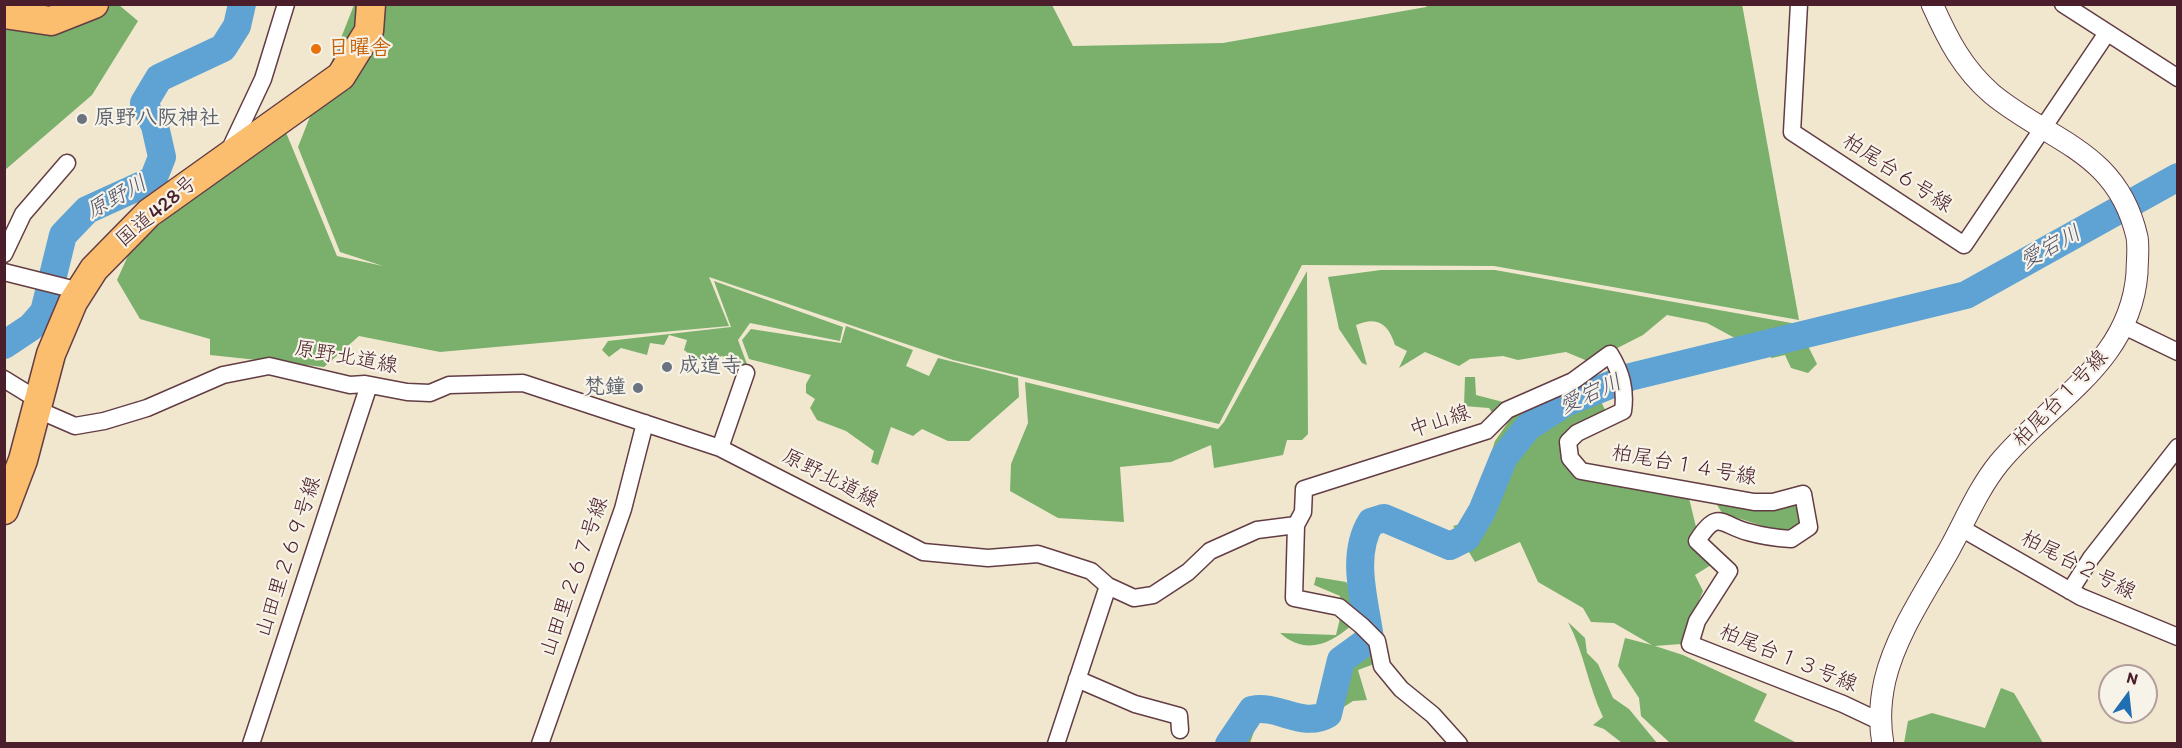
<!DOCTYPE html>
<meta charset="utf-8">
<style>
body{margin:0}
#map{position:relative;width:2182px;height:748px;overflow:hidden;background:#f1e7cf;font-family:Itim,sans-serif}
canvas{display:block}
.frame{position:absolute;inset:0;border:6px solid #4a1f2b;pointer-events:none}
.north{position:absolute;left:2098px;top:664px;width:60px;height:60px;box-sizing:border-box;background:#f7f3e8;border:2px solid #b29e9c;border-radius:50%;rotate:15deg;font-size:16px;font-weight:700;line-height:24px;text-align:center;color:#4a1f2b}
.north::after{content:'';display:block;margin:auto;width:21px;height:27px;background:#1f6fb2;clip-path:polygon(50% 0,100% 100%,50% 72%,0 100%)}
</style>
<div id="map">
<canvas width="2182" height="748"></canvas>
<div class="frame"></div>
<div class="north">N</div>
</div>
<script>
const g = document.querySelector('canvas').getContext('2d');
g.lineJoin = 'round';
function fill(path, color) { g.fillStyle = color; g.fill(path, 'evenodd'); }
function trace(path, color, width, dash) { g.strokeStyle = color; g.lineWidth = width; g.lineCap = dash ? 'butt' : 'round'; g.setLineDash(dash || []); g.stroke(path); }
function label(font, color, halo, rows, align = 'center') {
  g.font = font + ' Itim,"Klee One",sans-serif'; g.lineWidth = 4.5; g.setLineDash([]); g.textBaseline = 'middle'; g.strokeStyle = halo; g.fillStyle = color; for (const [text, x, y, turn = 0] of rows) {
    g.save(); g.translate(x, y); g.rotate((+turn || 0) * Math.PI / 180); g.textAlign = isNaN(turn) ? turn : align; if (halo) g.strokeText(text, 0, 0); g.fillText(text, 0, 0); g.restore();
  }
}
fill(new Path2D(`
 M1742 4 1799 320 1494 266 1302 265 1219 424 953 360 709 277 729 326 440 352 359 336 324 367 210 355V339L140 319 117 280 131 249 202 188 285 130 337 256 383 266 340 252 298 147 354 5H1052L1073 46 1223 43 1426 7 1428 5Z
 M5 5H119L138 21 92 95 5 170Z
 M1381 270H1495L1797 324 1817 364 1808 373 1791 368 1785 355 1772 358 1707 323 1667 315 1643 335 1590 362 1566 352 1518 360 1503 356 1470 359 1459 366 1425 352 1399 368 1407 351 1395 345C1388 323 1377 316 1356 325L1367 365 1362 363 1339 329 1328 277Z
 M1307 271 1308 434 1302 440H1287L1283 455 1214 468 1211 445 1171 462 1120 467 1124 522 1058 518 1010 491 1011 464 1028 423 1025 382 1218 429 1224 422Z
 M714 281 843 327 840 341 750 323 738 340 747 364 742 373 730 358 721 356 718 362 704 358 697 360 684 350 687 340 669 335 664 345 650 343 647 355 621 348 609 357 602 350 608 341 731 327Z
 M846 326 913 350 906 366 929 376 938 358 1018 378 1019 397 969 441H948L922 429 913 436 891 427 878 465 871 462 874 451 846 431 817 420 810 408 815 399 806 393V384L811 375 749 359 742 340 751 329 841 343Z
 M1588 374 1607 414 1575 431 1568 462 1688 494 1697 531 1711 565 1695 575 1703 591 1681 644 1655 646 1683 655 1767 694 1754 721 1797 743H1670L1641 716 1639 698 1618 666 1625 638 1652 645 1614 623 1591 622 1583 608 1538 582 1520 542 1475 562 1453 526 1464 523 1482 482 1495 441 1511 418Z
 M1465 377H1475L1476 395 1507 403 1495 417 1489 408 1464 406Z
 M1714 500 1800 502 1802 524 1788 534 1722 513Z
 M1357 542 1369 546 1376 629 1341 603 1340 596 1314 585 1316 577 1346 582 1353 591 1350 556Z
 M1341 614 1352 625C1329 645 1305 655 1280 633L1336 635Z
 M1568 622 1585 638 1587 653 1598 664 1613 698 1629 709 1657 743H1622L1604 729 1593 725 1603 717C1588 686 1584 652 1568 622Z
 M1365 638 1377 651V663L1358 670 1367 700 1353 701 1333 714 1326 707C1333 672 1330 655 1365 638Z
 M2001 688 2014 693 2043 743H1904L1908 721 1932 713 1985 728Z
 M1238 722 1257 723 1250 743H1231L1237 735 1232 729Z`), '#7ab06c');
trace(new Path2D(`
 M4 345 31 327 44 312 63 235 87 210 153 180 162 157 155 126 144 103 159 78 223 48 237 26 242 4
 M1229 744 1252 710C1278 704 1303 729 1328 714L1341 660 1370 639C1365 601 1350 556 1371 522L1384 518 1450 546 1466 538 1482 511 1504 457 1528 427 1565 403 1630 377 1966 295 2178 177`), '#5ea3d3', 28);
const minor = new Path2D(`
 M1799 4 1792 132 1964 245 2107 33
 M2063 4 2178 78
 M230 149 263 79 286 4
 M4 254 23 214 67 163
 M4 272 80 291
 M2124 326 2178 352
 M4 379 38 400
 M36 409 75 426 104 421 147 408 223 375 269 366 350 385 365 384 407 392 430 393 449 385 523 383 720 448 923 552 988 558 1038 554 1091 571 1108 586 1134 598 1153 595 1188 572 1210 551 1257 530 1296 525 1294 598 1339 607 1362 626 1377 641 1382 666 1401 689 1433 715 1459 744
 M720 448 746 373
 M1296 525 1303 512 1304 489 1486 431 1507 410 1573 381 1610 354C1621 372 1626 389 1623 411L1577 433 1568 442 1570 458 1581 471 1754 502H1773L1803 494 1809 527 1791 539C1776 538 1762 536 1748 532 1721 525 1718 508 1697 541L1729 571 1697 621 1690 644 1843 704 1879 721
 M1961 528 2081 597 2178 637
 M2070 591 2091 558 2178 447
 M1077 679 1135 704 1179 716 1180 730
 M251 744 369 385
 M540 744 623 509 645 423
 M1056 744 1108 586`);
const tertiary = new Path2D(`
 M1883 744C1879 722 1880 702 1885 680 1896 634 1926 591 1949 550 1965 521 1978 489 1999 463 2051 400 2130 363 2137 273 2137 262 2139 248 2137 237 2117 150 2050 142 1992 94 1963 69 1948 40 1932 4`);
const trunk = new Path2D(`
 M4 14 51 21 94 4
 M4 510 23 460 51 354 73 302 94 269 149 213 341 76 369 31 371 4`);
trace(minor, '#633d44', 19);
trace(tertiary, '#633d44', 23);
trace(trunk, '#633d44', 31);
trace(minor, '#fff', 16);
trace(tertiary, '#fff', 21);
trace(trunk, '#fbbd6e', 28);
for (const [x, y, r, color] of [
 [316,49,6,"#e8710a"],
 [82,119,6,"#6b7280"],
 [667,367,6,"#6b7280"],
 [638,388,6,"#6b7280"]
]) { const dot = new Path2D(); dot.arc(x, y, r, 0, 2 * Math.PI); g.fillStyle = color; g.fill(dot); trace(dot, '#f7f3e8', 2); }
label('bold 21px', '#c56008', '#f7f3e8', [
 ["日曜舎",328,49]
], 'left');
label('bold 21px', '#5b616d', '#f7f3e8', [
 ["原野八阪神社",94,119],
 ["成道寺",679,367],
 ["梵鐘",626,388,"right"]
], 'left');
label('21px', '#4a1f2b', '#f7f3e8', [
 ["柏尾台６号線",1897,174,33],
 ["国道428号",157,212,-40],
 ["原野北道線",346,358,10],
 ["柏尾台１号線",2061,399,-46],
 ["中山線",1440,422,-18],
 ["柏尾台１４号線",1684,466,10],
 ["原野北道線",830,479,27],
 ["山田里２６９号線",289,557,-72],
 ["柏尾台２号線",2078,566,27],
 ["山田里２６７号線",575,577,-71],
 ["柏尾台１３号線",1788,659,22]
]);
label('italic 22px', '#52546e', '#f7f3e8', [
 ["原野川",117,198,-29],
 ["愛宕川",2051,248,-29],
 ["愛宕川",1591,395,-24]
]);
</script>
